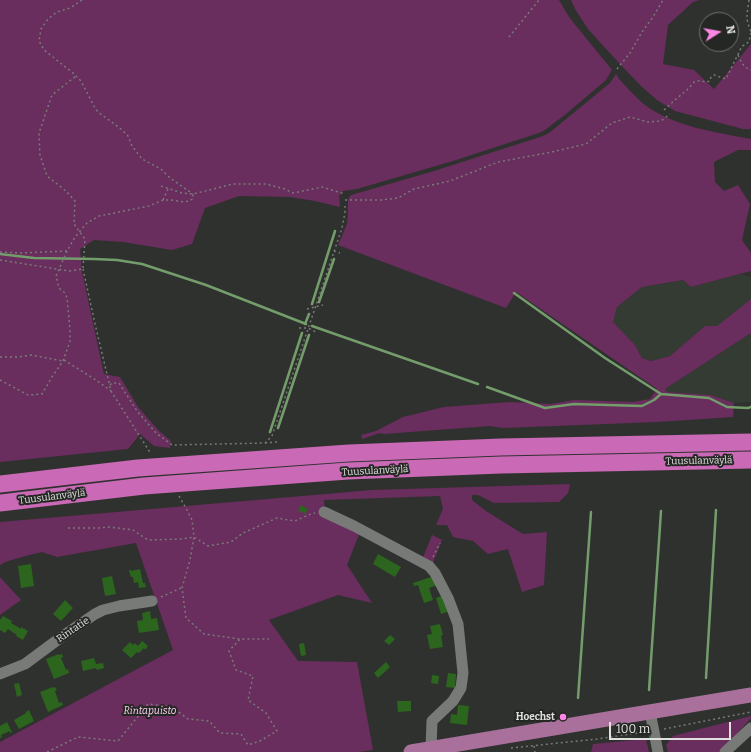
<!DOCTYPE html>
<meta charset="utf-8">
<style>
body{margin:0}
#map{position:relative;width:751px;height:752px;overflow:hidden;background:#2f312e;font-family:Bitter,serif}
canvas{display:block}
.north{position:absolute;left:699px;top:12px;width:40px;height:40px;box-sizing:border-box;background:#252724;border:1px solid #70716f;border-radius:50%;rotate:79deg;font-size:11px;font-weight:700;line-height:16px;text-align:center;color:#e0e1df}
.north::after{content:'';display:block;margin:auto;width:14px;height:18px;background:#fc86e4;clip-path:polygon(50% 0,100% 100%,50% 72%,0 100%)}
.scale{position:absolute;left:609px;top:722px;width:122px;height:18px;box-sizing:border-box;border:2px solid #e0e1df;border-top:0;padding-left:5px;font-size:12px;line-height:14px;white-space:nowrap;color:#e0e1df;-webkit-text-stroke:3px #252724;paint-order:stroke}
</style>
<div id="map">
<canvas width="751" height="752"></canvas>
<div class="north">N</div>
<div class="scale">100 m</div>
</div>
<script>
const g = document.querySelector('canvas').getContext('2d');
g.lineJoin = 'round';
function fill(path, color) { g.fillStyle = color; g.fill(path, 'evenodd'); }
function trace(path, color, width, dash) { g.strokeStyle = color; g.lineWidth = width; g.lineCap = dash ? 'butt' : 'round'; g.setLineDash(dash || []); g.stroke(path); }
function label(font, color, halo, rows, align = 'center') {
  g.font = font + ' Bitter,serif'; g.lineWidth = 4; g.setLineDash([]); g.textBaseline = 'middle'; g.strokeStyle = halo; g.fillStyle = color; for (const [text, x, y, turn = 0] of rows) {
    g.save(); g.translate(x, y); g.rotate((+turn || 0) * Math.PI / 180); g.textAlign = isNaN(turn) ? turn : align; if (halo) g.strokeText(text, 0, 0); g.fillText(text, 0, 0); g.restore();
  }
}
fill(new Path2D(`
 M741 274 751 277V299L717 326H705L670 356 651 361 642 358 635 345 613 322 617 307 642 287 683 280 691 287Z
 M751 333V402L734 403 711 395 667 392 665 389Z`), '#343b33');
fill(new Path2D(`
 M0 0H559L569 17 612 70 606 80 566 114 545 130 539 133 453 161 357 189 343 191 339 196 340 207 315 201 290 197 239 196 205 208 192 244 172 250 123 242 94 240 80 249 82 272 104 374 120 377 138 407 159 431 171 441 170 448 154 446 140 434 128 449 0 462Z
 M571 0H700L693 2 668 25 663 64 694 70 714 89 751 44V129H743L675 111 657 100 641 86 618 62 588 29 575 9Z
 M616 74 619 79C627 87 636 98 645 105 675 127 715 132 751 139V150H738L714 162 715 182 724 191 738 185 750 204 742 240 751 253V271L691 287 683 280 642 287 617 307 613 322 635 345 642 358 651 361 670 356 705 326H717L751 299V333L665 389 667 392 711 395 734 403 733 417 658 422 503 428 490 426 384 434 380 433 362 439 361 435 376 431 403 417 444 407 510 402 551 404 574 400 633 402 650 399 657 389 516 292 506 308 338 245 347 224 348 213V199L351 195 434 171 543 136 549 133 610 83Z
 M570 484 568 493 559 502 494 503 478 495H472V500L486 511 523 534 547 532 544 585 522 592 508 549 488 554 473 541 453 537 447 525H436L443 509 440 496 324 500 325 510 362 527 347 565 372 603 338 595 269 620 298 661 357 662 373 750 359 752H0V742L173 650 136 543 57 557 42 552 29 555 5 562 0 565V522L372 490Z
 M432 535 442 540 434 560V567L422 560Z
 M0 577 21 600 0 615Z
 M751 716V718L721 752H668L666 745 673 736Z
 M646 739 649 752H591L593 744Z`), '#692d5e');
trace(new Path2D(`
 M0 254 34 258 94 259 117 260 142 264 206 285 306 324
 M514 293 605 358 661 394
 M319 302 334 259
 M312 304 335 231
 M305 324 309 314
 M312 326 478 384
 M487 387 545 408 574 404 642 406 654 400 661 394 709 398 727 407 748 408 751 407
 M278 428 309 335
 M270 432 302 333
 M706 678 716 510
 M649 690 661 511
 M578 698 591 512`), '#749d6c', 2.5);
fill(new Path2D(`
 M301 505 308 509 305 514 298 510Z
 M378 554 401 567 395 577 373 564Z
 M31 564 34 586 21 588 18 566Z
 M140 569 143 583H145L146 587 139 588 138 582 134 583 133 577H131L129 570H131V571Z
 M112 576 116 594 105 596 102 578Z
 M434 576 437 585 429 588 433 600 424 603 418 585 414 586 413 583Z
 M444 595 450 611 441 614 436 598Z
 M65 600 73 608 61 621 53 614Z
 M150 611 151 619 157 618 159 630 139 633 137 621 143 620 142 613Z
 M3 616 12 621 11 623 21 629V627L28 631 23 640 16 636 17 635 8 629 5 633 0 630V620Z
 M440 624 443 635 441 636 443 647 430 649 427 635 432 634 430 626Z
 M390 635 395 639 389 645 384 641Z
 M142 641 148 646 145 650 144 648 139 653 137 652 131 658 122 650 130 642 133 645 135 643 138 646Z
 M304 643 306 655 301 656 299 644Z
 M59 654V655L62 654 63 657 61 658 66 670 68 669 69 673 54 679 46 659Z
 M94 658 96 664 103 663 104 668 97 670 96 668 83 671 81 661Z
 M386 662 390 667 378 678 374 673Z
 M448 673 456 674 455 688 446 687Z
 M432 675 439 676 438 684 431 683Z
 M19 683 22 695 17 697 14 684Z
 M53 687V688L55 687 57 690 55 691 59 703 62 702 63 705 48 712 40 692Z
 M397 701H411V711L398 712Z
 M458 705 469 706 467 725 450 723 451 714 457 715Z
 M29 710 34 721 19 729 14 720 26 713V712Z
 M7 722 12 732 10 733V731L1 735 2 737 0 738V726Z`), '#2c651e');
trace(new Path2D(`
 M82 0 70 8 57 12 48 19 41 29 39 41 44 50 73 73 81 81 95 108 98 112 121 129 128 136 132 146 142 159 161 169 170 178 193 194
 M749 0C747 16 745 17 751 32
 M509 37 539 0
 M738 55C741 62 744 68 751 70
 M617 69 630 53 642 32 653 17 663 0
 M664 110 676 99 687 90 695 81C701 80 704 83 710 81L711 77 714 75 726 79 742 46C750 43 749 40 751 33
 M161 186 182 193 193 194 233 184H266L285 189 293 193 322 187 345 194
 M163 200 168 189
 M345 200H381L398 198 414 189 450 181 498 162 552 152 586 144 612 123 630 117 648 122 661 121 670 114
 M334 251 340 253
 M0 252 20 253 67 251
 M0 260 69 271 83 269 85 239 74 224 75 201 66 191 47 176 40 155 39 133 52 95 76 76
 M83 269 96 328 111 391 151 454
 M307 309 323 305
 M299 328H308L316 332
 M0 357H19L31 355 63 361
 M64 360 96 380 111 391
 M0 380 28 395 42 394 52 377 63 361 70 341V330L67 298 65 293 59 288 56 276 67 251 75 237 87 223 99 216 149 206 163 200H171L185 202 193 199V194
 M110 385 112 383H119L137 411 156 433 172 445 265 443 272 436 342 228 345 212V206
 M265 443 277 442
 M179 496 187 510 192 520 194 537 208 546 231 542 243 533 277 518 295 521 311 514 315 513
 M68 528H99L109 527 133 530 148 540 182 539 194 537 190 560 182 588 186 618 204 634 240 639H269
 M433 557 440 543
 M161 597 181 588
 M664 729 751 712
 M534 746 535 752
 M511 748 597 739 644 732
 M47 752 78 737 118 741 148 704 172 707 188 719 209 721 220 733 241 734 248 745 260 741 277 731 266 713 248 700 253 676 236 670 229 651 240 639`), '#797b78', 1.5, [2, 3]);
trace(new Path2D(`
 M324 512 354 526 429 566 435 573 448 598 458 624 463 673 461 688 453 701 432 721 431 749
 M0 674 25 664 60 638 95 614 103 610 119 606 152 601
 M650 712 658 752
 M725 752 751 728`), '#777a76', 11);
trace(new Path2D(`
 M411 752 751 695`), '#a9709c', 15);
trace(new Path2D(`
 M0 484 138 468 349 453 501 447 751 442
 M0 503 144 486 348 471 501 465 751 460`), '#ca69b6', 17);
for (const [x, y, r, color] of [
 [563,717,4,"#fc86e4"]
]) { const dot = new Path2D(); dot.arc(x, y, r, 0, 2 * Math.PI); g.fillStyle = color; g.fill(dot); trace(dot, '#252724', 1.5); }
label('10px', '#e0e1df', '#252724', [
 ["Tuusulanväylä",699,461,-1],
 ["Tuusulanväylä",375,471,-3],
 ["Tuusulanväylä",52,497,-7],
 ["Rintatie",73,630,-34]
]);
label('italic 10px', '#fbd2f1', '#252724', [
 ["Rintapuisto",150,711]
]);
label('bold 10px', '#e0e1df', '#252724', [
 ["Hoechst",555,717]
], 'right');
</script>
